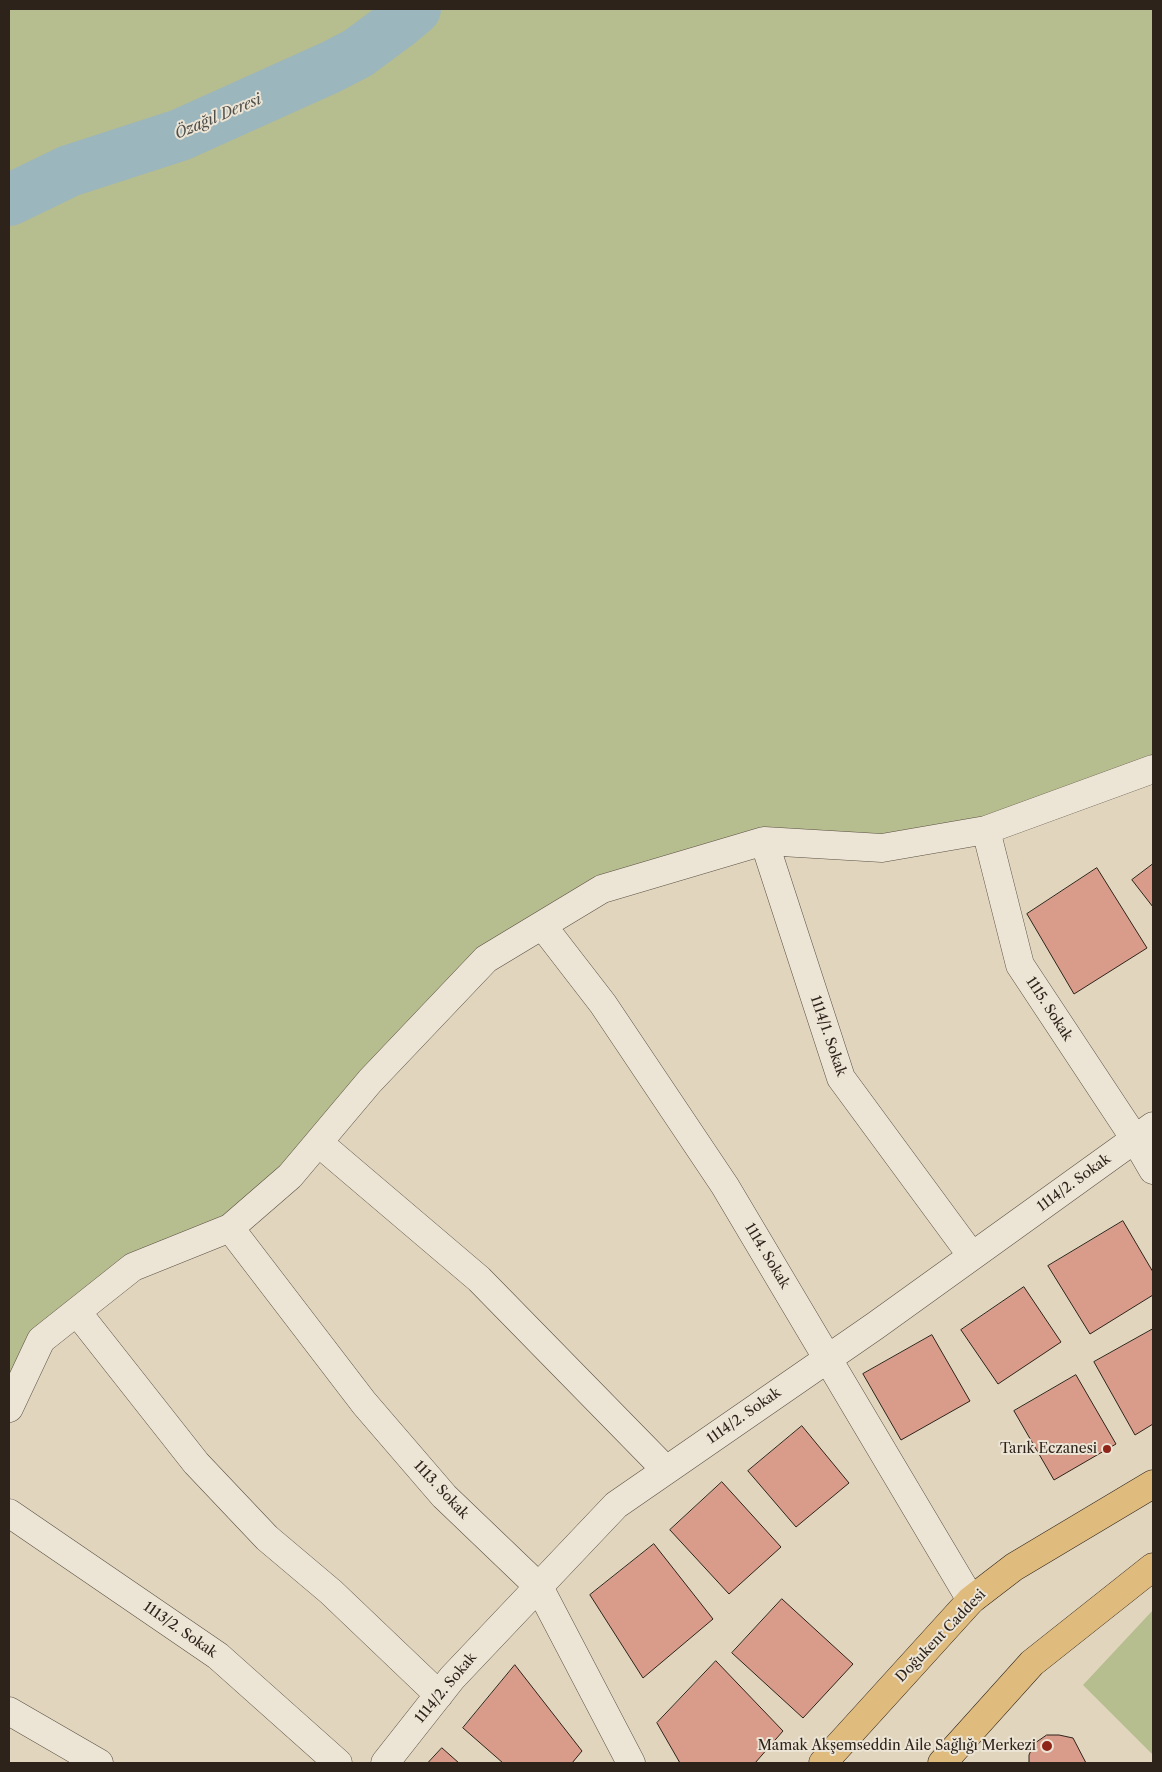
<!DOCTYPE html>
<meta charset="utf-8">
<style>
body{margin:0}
#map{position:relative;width:1162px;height:1772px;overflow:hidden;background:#e1d6bd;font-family:"Libre Caslon Text",serif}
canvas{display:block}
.frame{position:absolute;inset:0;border:10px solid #2e231b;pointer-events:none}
</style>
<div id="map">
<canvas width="1162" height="1772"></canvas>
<div class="frame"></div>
</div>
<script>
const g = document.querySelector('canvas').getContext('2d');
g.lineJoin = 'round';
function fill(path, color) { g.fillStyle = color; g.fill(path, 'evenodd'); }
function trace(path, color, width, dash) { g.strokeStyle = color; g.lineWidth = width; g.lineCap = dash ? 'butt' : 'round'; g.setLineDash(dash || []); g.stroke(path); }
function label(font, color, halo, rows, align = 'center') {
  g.font = font + ' "Libre Caslon Text",serif'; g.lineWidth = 4; g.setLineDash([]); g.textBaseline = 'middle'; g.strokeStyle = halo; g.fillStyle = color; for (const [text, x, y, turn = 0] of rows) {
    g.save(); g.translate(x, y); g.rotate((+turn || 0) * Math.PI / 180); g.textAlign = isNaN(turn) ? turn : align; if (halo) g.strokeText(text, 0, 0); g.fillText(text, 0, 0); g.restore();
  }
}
fill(new Path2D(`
 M9 9H1153V769L986 830 764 841 602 889 486 959 230 1228 133 1267 41 1340 9 1408Z
 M1153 1610V1755L1083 1685Z`), '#b6bd8f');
trace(new Path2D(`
 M9 200 69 171 180 135 331 67 358 53 397 24 415 9`), '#9bb6bd', 52);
const building = new Path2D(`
 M1153 864V907L1132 880Z
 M1097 868 1147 948 1074 994 1027 914Z
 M1123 1221 1153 1272V1295L1090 1334 1048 1266Z
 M1024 1287 1061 1342 998 1384 961 1330Z
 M1153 1329V1424L1135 1435 1094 1362Z
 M932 1335 970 1401 901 1440 863 1374Z
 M1076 1375 1116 1444 1054 1480 1014 1411Z
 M802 1426 849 1483 796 1527 748 1471Z
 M722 1482 781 1547 729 1594 670 1530Z
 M654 1544 713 1619 643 1678 590 1595Z
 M782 1599 853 1664 803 1718 732 1653Z
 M716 1661 783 1731 755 1763H680L657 1723Z
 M515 1665 582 1751 572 1763H503L463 1728Z
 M1047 1735H1059L1073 1738 1086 1763H1029V1755L1034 1744Z
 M442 1748 459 1763H428Z`);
fill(building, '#d99b8a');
trace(building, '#2e231b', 1);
const minor = new Path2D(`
 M986 830 1020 965 1135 1139 1153 1170
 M764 841 841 1078 972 1256
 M542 925 603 1004 725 1186 971 1600
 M319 1143 479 1279 666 1470
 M230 1228 364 1403 444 1496 539 1587 631 1763
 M77 1312 196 1463 267 1538 331 1592 439 1695
 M9 1408 41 1340 133 1267 230 1228 290 1176 370 1081 486 959 602 889 764 841 882 848 986 830 1153 769
 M9 1513 218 1656 338 1763
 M9 1711 99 1763
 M385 1763 452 1678 616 1505 875 1326 1153 1126`);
const major = new Path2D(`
 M823 1763 971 1600 1014 1567 1153 1484
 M942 1763 1032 1663 1153 1567`);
trace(minor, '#5b5044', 29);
trace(major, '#2e231b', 29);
trace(minor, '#ece4d4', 28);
trace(major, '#e0bb7e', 28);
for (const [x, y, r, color] of [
 [1107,1449,5,"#8f2418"],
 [1047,1746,6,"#8f2418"]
]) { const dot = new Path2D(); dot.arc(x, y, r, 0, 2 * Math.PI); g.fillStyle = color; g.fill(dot); trace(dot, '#ece4d4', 2); }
label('14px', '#2e231b', '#ece4d4', [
 ["1115. Sokak",1049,1009,57],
 ["1114/1. Sokak",828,1036,71],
 ["1114/2. Sokak",1074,1183,-36],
 ["1114. Sokak",767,1256,59],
 ["1114/2. Sokak",744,1416,-35],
 ["1113. Sokak",441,1490,47],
 ["1113/2. Sokak",180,1630,35],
 ["Doğukent Caddesi",941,1636,-46],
 ["1114/2. Sokak",446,1688,-50]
]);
label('14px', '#2e231b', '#ece4d4', [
 ["Tarık Eczanesi",1097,1449],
 ["Mamak Akşemseddin Aile Sağlığı Merkezi",1036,1746]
], 'right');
label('italic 15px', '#4f4f4c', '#ece4d4', [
 ["Özağıl Deresi",218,117,-23]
]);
</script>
